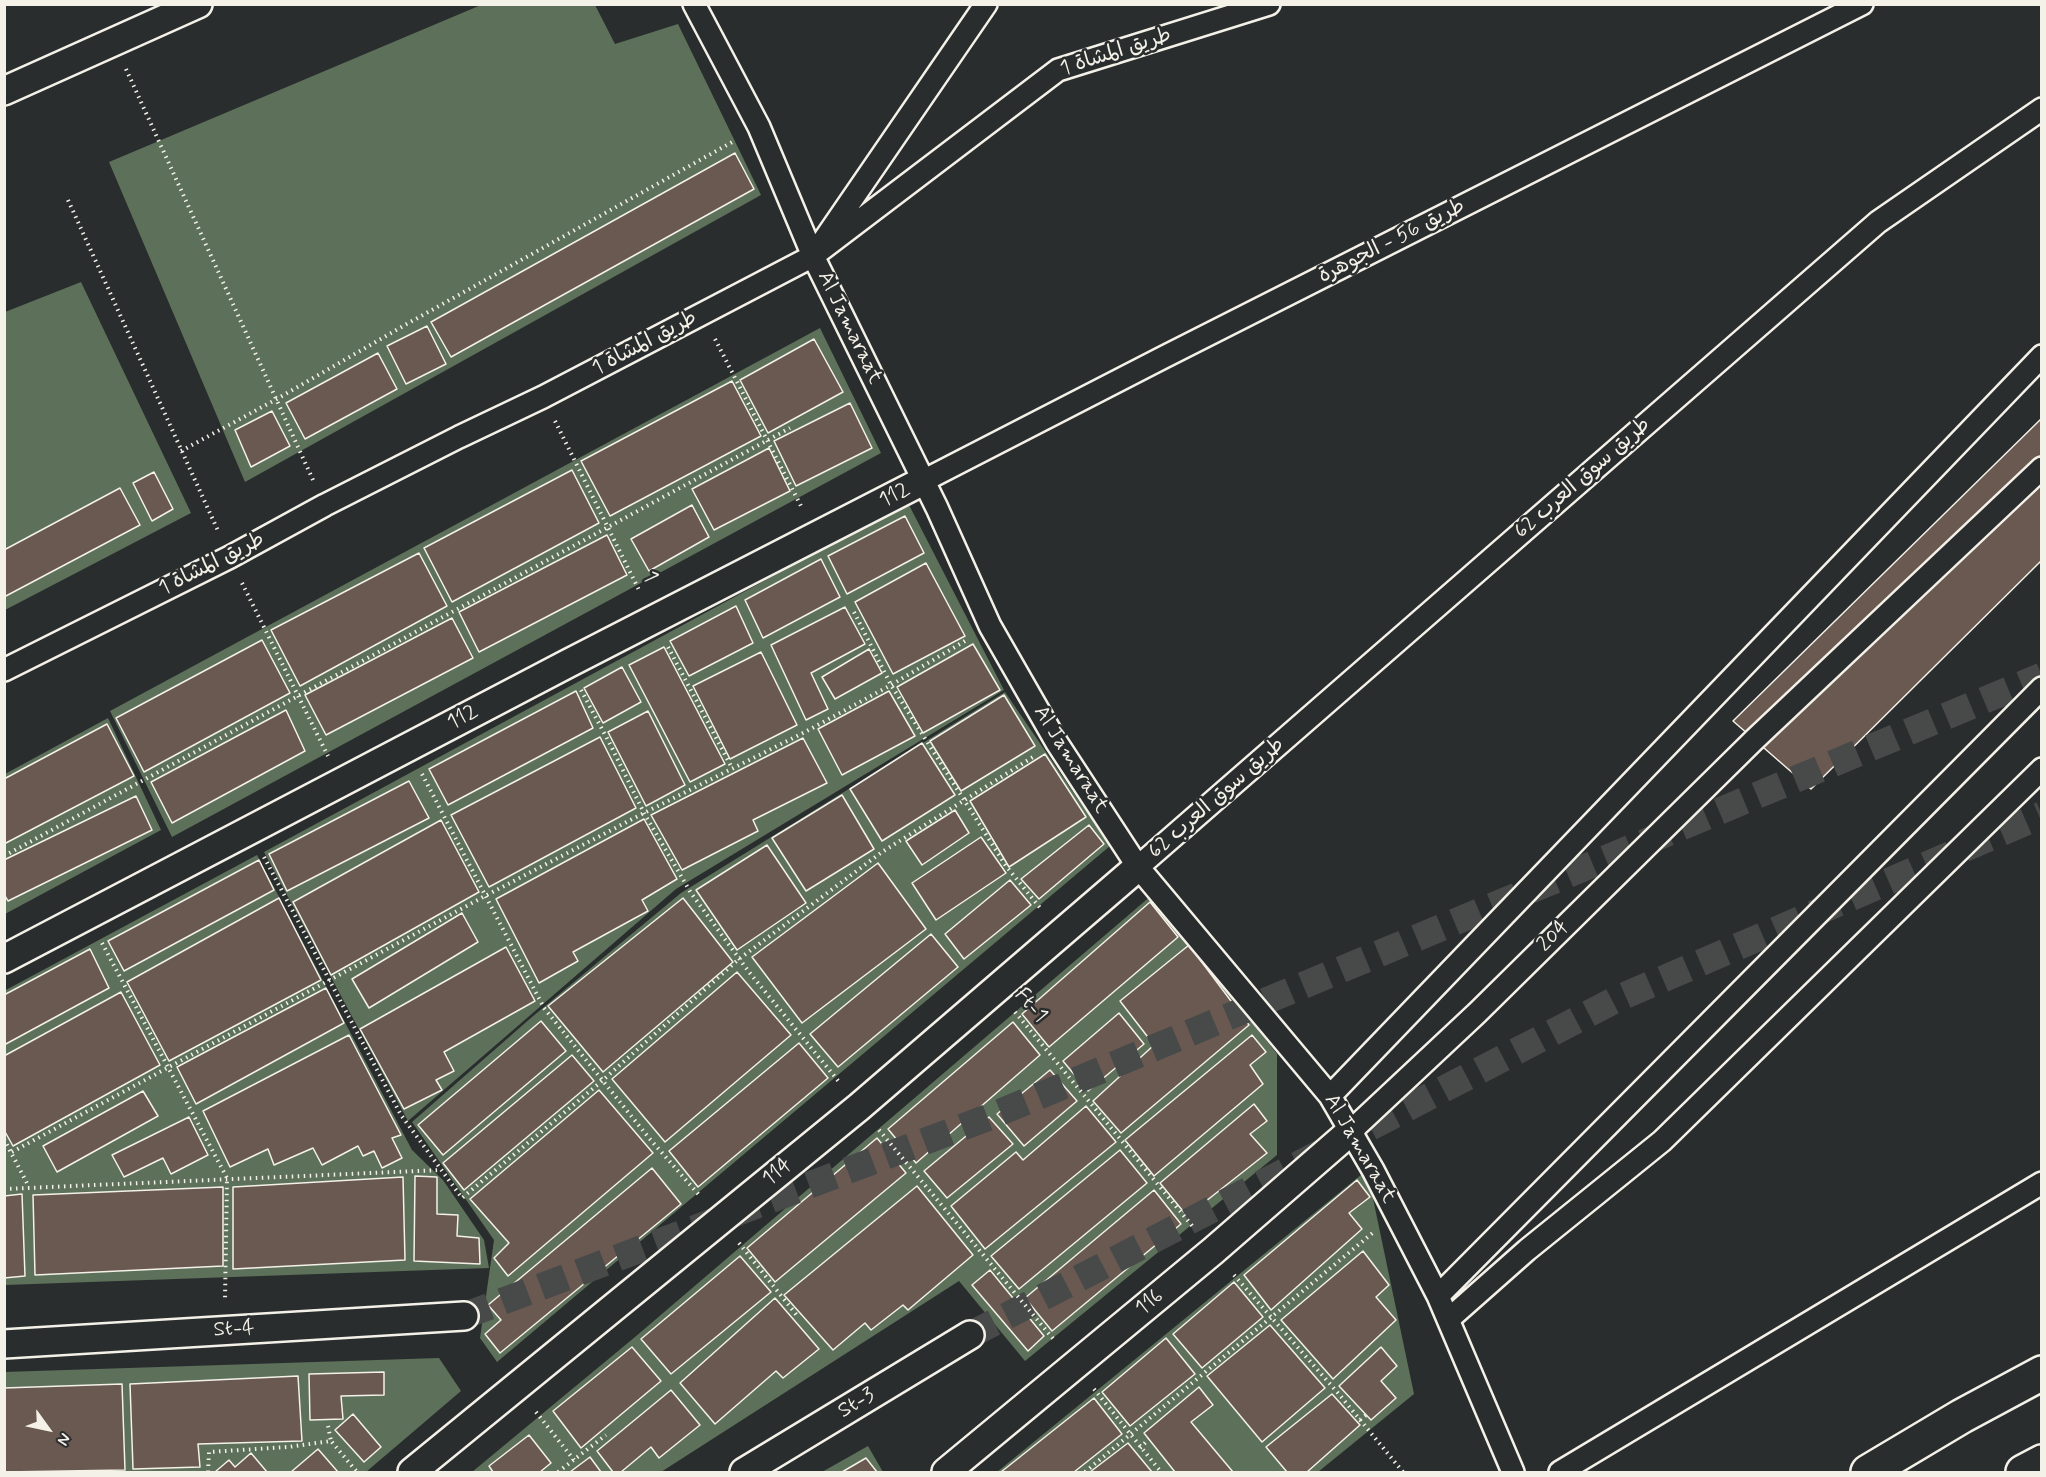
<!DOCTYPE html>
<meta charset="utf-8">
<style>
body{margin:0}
#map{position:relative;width:2046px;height:1477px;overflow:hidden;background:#2a2d2e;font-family:Mynerve,sans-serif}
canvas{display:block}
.frame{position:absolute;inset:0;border:6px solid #f4f1e8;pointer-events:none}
.north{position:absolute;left:18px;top:1399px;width:60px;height:60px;-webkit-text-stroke:4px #2a2d2e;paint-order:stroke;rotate:123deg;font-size:16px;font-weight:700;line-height:24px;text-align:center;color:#f4f1e8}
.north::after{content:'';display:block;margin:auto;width:21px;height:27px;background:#f4f1e8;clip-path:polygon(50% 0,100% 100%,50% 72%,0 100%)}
</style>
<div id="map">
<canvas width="2046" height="1477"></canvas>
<div class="frame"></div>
<div class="north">N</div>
</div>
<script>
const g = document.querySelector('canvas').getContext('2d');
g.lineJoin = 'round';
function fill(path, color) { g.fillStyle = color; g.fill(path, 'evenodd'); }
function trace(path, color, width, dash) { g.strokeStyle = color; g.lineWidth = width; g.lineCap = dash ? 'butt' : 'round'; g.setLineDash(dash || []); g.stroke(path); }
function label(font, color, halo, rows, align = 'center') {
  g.font = font + ' Mynerve,"Playpen Sans Arabic",sans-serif'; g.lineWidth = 5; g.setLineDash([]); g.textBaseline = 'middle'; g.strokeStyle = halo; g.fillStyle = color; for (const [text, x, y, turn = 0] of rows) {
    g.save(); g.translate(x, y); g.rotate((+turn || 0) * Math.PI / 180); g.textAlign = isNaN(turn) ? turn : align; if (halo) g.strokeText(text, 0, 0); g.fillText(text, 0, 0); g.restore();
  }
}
fill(new Path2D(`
 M481 5H595L615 44 678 24 761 195 245 482 109 162Z
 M81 282 191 513 5 610V312Z
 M820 328 881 453 172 837 110 711Z
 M908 503 1004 690 676 889 408 1121 264 852Z
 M1005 692 1110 846 497 1362 480 1338 494 1240 412 1122 532 1017 681 893Z
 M108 718 161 830 5 914V774Z
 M257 855 412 1150 443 1180 484 1240 489 1268 5 1285 4 991Z
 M1152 895 1277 1054V1155L1025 1361 959 1281 661 1472H472L635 1337Z
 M1367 1170 1414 1394 1318 1472H997Z
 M439 1358 461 1391 366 1472H5L4 1372Z
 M868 1446 883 1472H822Z`), '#5c705a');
const building = new Path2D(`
 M735 153 754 189 451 357 431 322Z
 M427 326 446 364 406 384 387 346Z
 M814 339 843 392 768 433 740 380Z
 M378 353 397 389 305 439 286 403Z
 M732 381 761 436 610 516 581 461Z
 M850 403 872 448 796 486 774 441Z
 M272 411 290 446 251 467 235 430Z
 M2042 418V560L1811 789 1733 721Z
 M769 448 790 491 714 530 692 489Z
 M572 470 599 523 452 602 424 548Z
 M154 472 173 509 152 521 133 483Z
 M120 488 140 525 4 597V550Z
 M692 505 709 537 649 571 631 539Z
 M905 516 924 553 847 594 828 556Z
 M607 535 627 575 479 652 459 612Z
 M419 553 447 606 300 686 271 630Z
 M821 559 840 597 763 638 745 600Z
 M926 563 965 636 893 674 855 602Z
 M736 606 753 643 689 676 670 641Z
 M845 607 865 644 811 673 828 709 806 720 771 645Z
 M452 618 473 658 326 735 305 695Z
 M262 640 290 693 144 772 116 718Z
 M973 644 1000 690 923 733 897 687Z
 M664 647 725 764 690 782 629 665Z
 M869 649 882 673 835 699 822 677Z
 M761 652 797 725 730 759 693 686Z
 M622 667 641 702 603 723 584 688Z
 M576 691 593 728 448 805 429 769Z
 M889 691 915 736 842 775 818 729Z
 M1004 695 1035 746 961 791 930 741Z
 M286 710 305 751 172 823 151 782Z
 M648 711 685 785 646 806 608 732Z
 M107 724 134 776 4 844V779Z
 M600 737 636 808 489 887 451 815Z
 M803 738 827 783 753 820 758 831 682 870 651 815Z
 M922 743 955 795 882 841 850 789Z
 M1045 754 1086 817 1009 867 970 801Z
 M409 781 429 818 287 891 269 854Z
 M842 795 874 849 806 891 772 838Z
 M136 796 152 830 8 901 4 894V860Z
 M955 810 969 833 922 865 906 841Z
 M644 819 677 879 642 900 648 911 573 952 578 961 539 983 496 899Z
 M441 820 479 892 331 975 293 902Z
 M1089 825 1104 844 1039 899 1021 879Z
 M981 837 1006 873 936 920 912 883Z
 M767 845 806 903 737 950 696 890Z
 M259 860 274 890 124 971 108 941Z
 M878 863 926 929 802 1023 752 957Z
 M1010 880 1031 905 964 959 945 934Z
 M279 898 321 980 169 1061 127 982Z
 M683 898 733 962 603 1072 548 1006Z
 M1150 902 1178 937 1049 1047 1022 1014Z
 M462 913 478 942 369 1008 352 979Z
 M931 934 958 967 838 1067 810 1034Z
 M1189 945 1249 1025 1121 1133 1093 1101 1154 1045 1120 1001Z
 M506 947 535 1001 444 1052 454 1071 436 1080 442 1090 404 1109 360 1029Z
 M90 949 109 988 4 1045V995Z
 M737 972 791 1035 665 1142 612 1079Z
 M326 988 344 1023 196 1104 177 1067Z
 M121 992 160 1065 13 1146 4 1130V1056Z
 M1119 1013 1144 1044 1088 1091 1063 1061Z
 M541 1021 566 1051 443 1155 418 1125Z
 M1013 1022 1040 1055 916 1163 888 1129Z
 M349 1035 401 1135 392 1138 402 1158 382 1168 374 1151 363 1156 358 1146 322 1165 313 1148 274 1165 268 1149 230 1167 203 1111Z
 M1252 1035 1266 1052 1250 1065 1263 1084 1154 1176 1125 1140Z
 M799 1043 828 1078 698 1187 669 1151Z
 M572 1055 594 1081 464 1190 443 1163Z
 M1050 1070 1077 1101 1024 1146 997 1114Z
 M599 1090 653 1153 508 1276 494 1258 509 1243 470 1199Z
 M143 1091 158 1116 57 1172 43 1146Z
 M1254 1104 1267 1121 1250 1134 1267 1153 1187 1216 1160 1183Z
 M1086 1106 1116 1142 985 1249 951 1206 1016 1152 1023 1160Z
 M189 1117 208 1155 171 1174 163 1158 124 1177 112 1155Z
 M989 1117 1013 1144 947 1198 924 1171Z
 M877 1138 906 1173 775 1282 747 1248Z
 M1120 1150 1147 1183 1019 1289 991 1256Z
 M652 1168 681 1204 500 1353 485 1334 501 1320 488 1305Z
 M415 1176 437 1177V1214L458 1215 457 1236 479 1238 480 1264 414 1261Z
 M403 1177 405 1260 233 1269V1187Z
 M1357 1180 1370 1197 1349 1213 1362 1229 1271 1310 1244 1275Z
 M917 1186 973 1255 908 1310 903 1305 871 1330 865 1323 833 1350 784 1295Z
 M223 1187V1266L35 1275 33 1195Z
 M1154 1190 1181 1224 1052 1331 1025 1298Z
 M22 1194 25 1276 4 1278V1196Z
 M1363 1251 1389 1285 1376 1297 1396 1320 1333 1379 1281 1320Z
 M740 1256 771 1292 671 1374 641 1339Z
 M990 1270 1044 1336 1028 1351 972 1285Z
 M1234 1282 1263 1317 1202 1368 1173 1334Z
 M775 1298 819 1349 783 1378 776 1371 715 1424 680 1383Z
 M1270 1325 1325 1388 1262 1442 1207 1376Z
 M1166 1338 1195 1374 1130 1426 1102 1392Z
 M632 1347 661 1381 581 1448 553 1411Z
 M1381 1347 1397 1366 1381 1381 1396 1398 1371 1420 1339 1386Z
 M384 1372V1395L341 1396 343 1419 310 1420 309 1374Z
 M298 1376 302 1441 198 1444 200 1467 133 1469 130 1384Z
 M122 1384 125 1470 4 1472V1388Z
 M1199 1387 1213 1405 1191 1422 1233 1472H1175L1144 1433Z
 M671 1390 700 1425 659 1458 651 1447 621 1472H613L597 1451Z
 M1332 1394 1360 1425 1307 1472H1287L1266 1447Z
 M1094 1398 1122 1434 1074 1472H1001Z
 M353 1414 381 1447 364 1462 335 1430Z
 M529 1435 551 1463 540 1472H493L489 1466Z
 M1128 1443 1152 1472H1090Z
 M318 1449 338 1472H291Z
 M251 1453 267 1472H215L229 1460 235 1467Z
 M590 1457 601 1472H570Z
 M866 1458 877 1472H842Z`);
fill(building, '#695951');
trace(building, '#f4f1e8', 1.5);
trace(new Path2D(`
 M464 1316 989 1117 2042 676
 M970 1335 1619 998 2042 815`), '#484a4a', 27, [27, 14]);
const pedestrian = new Path2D(`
 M694 4 759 127 813 256 937 508 990 626 1057 743 1138 867 1330 1096 1373 1170 1438 1296 1513 1472
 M824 240 986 4
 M923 481 1164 357 1862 4
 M4 670 230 557 325 505 459 437 543 397 813 256 1058 70 1269 4
 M1138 867 1878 222 2042 109
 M1330 1096 2042 356
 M1351 1131 1477 1013 1754 740 2042 468
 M1438 1296 2042 688
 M1449 1319 1527 1250 1662 1141 2042 769
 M1560 1472 2042 1183`);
const minor = new Path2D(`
 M4 91 198 4
 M4 959 567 664 923 481
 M4 1344 464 1316
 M412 1472 859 1107 1138 867
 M744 1472 970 1335
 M946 1472 1213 1251 1351 1131`);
const primary = new Path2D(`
 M1868 1472 1962 1416 2042 1373
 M2023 1472 2042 1462`);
trace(pedestrian, '#f4f1e8', 26);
trace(minor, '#f4f1e8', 32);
trace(primary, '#f4f1e8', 38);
trace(new Path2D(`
 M126 69 313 480
 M68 200 219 533
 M715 339 802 508
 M555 421 640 592
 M181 451 275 400 405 325 734 141
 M242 583 328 756
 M854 612 891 685 1006 866 1041 909
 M668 647 732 768
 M581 690 610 744 644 813 691 893 749 972 840 1083
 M422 774 544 1008 649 1138 700 1196
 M4 856 790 428
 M264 857 401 1115 462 1198 602 1081 739 959 882 852 1033 757
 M102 943 227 1178 225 1300
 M1015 1012 1194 1228
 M879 1130 1055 1341
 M4 1139 29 1187
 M12 1152 485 896 644 813 805 732 891 685 965 641
 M4 1189 441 1170
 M739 1243 799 1318
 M1234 1275 1338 1393 1403 1472
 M1094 1389 1161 1472
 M536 1412 574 1460
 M1360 1420 1366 1415
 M328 1426 331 1441
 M1140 1448 1149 1439
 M208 1472 209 1452 288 1447 331 1441 357 1472
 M558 1472 606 1435
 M1085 1472 1375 1231`), '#f4f1e8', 4, [1.5, 4.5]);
trace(pedestrian, '#2a2d2e', 21);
trace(minor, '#2a2d2e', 27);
trace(primary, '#2a2d2e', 33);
label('21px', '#f4f1e8', '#2a2d2e', [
 ["طريق المشاة 1",1116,53,-18],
 ["طريق 56 - الجوهرة",1392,242,-27],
 ["Al Jamaraat",849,328,64],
 ["طريق المشاة 1",645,344,-28],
 ["طريق سوق العرب 62",1583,479,-41],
 ["112",895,496,-27],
 ["طريق المشاة 1",212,565,-27],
 ["1",649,577,64],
 ["112",463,718,-28],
 ["Al Jamaraat",1070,760,58],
 ["طريق سوق العرب 62",1217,799,-41],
 ["204",1554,937,-45],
 ["Ft-1",1030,1006,49],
 ["Al Jamaraat",1359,1149,60],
 ["114",778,1173,-39],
 ["116",1150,1303,-40],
 ["St-4",234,1330,-3],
 ["St-3",857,1404,-31]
]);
</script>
